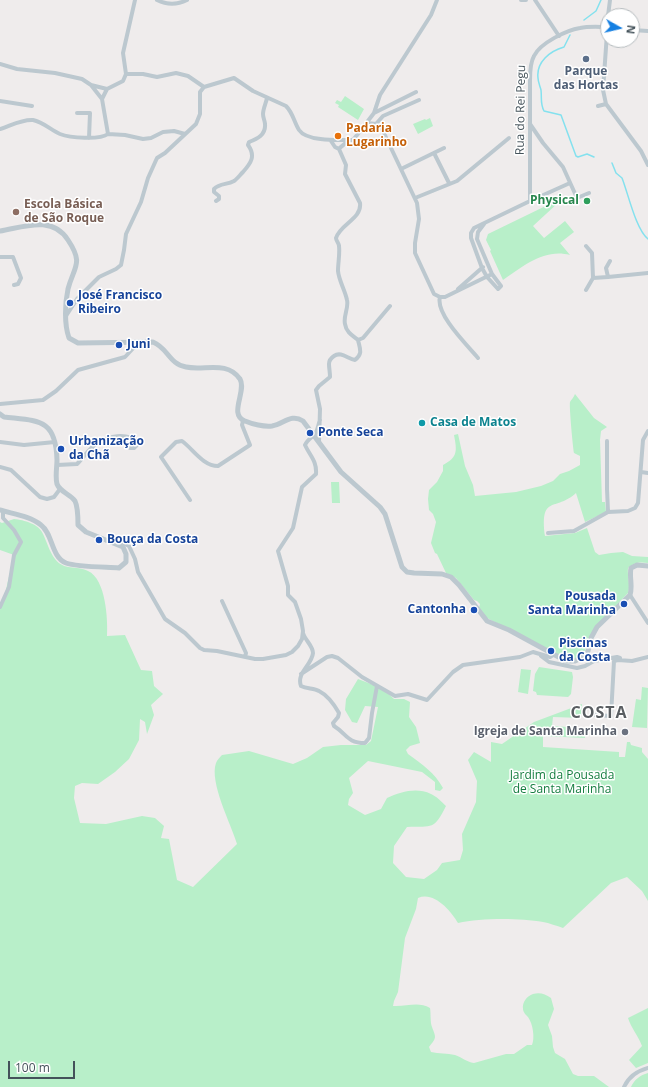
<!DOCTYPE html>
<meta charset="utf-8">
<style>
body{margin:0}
#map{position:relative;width:648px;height:1087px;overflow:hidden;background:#efecec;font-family:"Open Sans",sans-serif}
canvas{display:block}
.north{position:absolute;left:600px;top:8px;width:40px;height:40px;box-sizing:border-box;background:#fff;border:1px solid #b4babd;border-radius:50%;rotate:98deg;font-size:11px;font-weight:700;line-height:16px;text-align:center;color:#44525a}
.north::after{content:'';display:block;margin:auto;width:14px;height:18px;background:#147fe2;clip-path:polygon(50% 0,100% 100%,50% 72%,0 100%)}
.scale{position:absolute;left:8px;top:1061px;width:67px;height:18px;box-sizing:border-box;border:2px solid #44525a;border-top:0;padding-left:5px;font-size:12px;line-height:14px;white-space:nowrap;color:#44525a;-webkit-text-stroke:3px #fff;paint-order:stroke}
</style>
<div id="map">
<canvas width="648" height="1087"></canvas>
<div class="north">N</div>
<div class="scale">100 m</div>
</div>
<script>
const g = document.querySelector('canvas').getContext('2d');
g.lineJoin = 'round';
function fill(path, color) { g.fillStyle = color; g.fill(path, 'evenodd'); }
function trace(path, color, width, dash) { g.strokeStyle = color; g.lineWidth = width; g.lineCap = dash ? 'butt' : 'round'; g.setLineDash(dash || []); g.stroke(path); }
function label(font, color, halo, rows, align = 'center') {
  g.font = font + ' "Open Sans",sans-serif'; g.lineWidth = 3; g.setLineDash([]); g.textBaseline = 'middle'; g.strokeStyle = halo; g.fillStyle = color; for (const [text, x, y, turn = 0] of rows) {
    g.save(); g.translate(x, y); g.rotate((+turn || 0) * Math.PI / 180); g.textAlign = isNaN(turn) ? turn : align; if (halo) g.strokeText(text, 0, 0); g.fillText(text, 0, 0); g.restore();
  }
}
fill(new Path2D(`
 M345 96 364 109 358 120 338 107 339 105 335 103 337 100 341 102Z
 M430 118 433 126 418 134 413 124 425 119 426 120Z
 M558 200 559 202 533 226 544 238 565 221 574 232 560 243 570 255C545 248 523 266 503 280L490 251 491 250 486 240 488 234Z
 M575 394 594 418 607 427 601 431 600 440 602 502H605L606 512 585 522 576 493C555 512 540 494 545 536L575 533 587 528 595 552 599 555 611 553 623 552 632 556 648 557V563C640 562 635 562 628 568 627 577 631 585 628 593L600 622 584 652 579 658 569 660 487 618 479 608 480 604 477 601 474 600 456 578 446 573 437 554 435 553 431 543 436 522 433 514 429 510 428 499 429 490 437 482 443 471V465C458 457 457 451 454 435L458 434 465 466 473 485 475 496 516 492 541 486 553 481 560 474 569 471 580 465V456L574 453C573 448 569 406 570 402 571 400 574 397 575 394Z
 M331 482H339L340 503H332Z
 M14 519C24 520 39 524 43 534 47 542 49 551 55 559 64 571 76 565 88 571 106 579 108 620 107 636L125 635 141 670 152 671 154 686 163 694 151 705 154 715 147 734 145 722 140 719 139 740 129 759 115 772 98 784 82 783 75 786 74 798 80 823 106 824 142 816 155 818 164 826 161 838 169 839 177 880 193 887 237 844C231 824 209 782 216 763 217 760 220 757 222 755L249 751 293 764 307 758 323 747 341 745H366L371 741 378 707 365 706 357 723 352 722 345 710 346 699 358 679 384 689 394 699H404L410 702 409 717 416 727 420 743 410 746 406 750 408 754C422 764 435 773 443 788L440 791 435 790V782L422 772 368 761 349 778 353 793 349 799 348 805 365 815 381 809 387 798C401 792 416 787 431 794 436 796 442 802 446 806 434 830 433 826 407 827L394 846 393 863 406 877 424 879 437 870 442 863 460 860 463 850 462 834 476 802 477 781 468 760 474 752 491 762V742L502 744 534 722 582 704 581 718 553 717 552 726 585 728V738L543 736V747L619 752V757H625L627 742H630L631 745 642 748V752L648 759V901L642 891 627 877 611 883 563 928C557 926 549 923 543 922 519 918 481 918 458 923 451 911 434 891 418 898L416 909 405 938 398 992 394 1001 393 1006C406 1007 418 1001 430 1008 431 1013 430 1022 432 1027 436 1038 437 1037 429 1047L431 1052C439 1054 447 1053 455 1055 462 1057 466 1062 474 1063L506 1054H514L527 1045H532C535 1038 533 1024 528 1017 526 1015 523 1012 523 1009 522 1002 527 996 533 994 540 992 545 994 551 998L554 1009 548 1025 552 1036 553 1047 555 1053 565 1059 573 1074 578 1076H594L609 1087H0V606L4 598 14 555 0 550V522L2 523Z
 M539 667 572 672 573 677 571 694 568 697 537 695 536 692 533 691 535 674Z
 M521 669 531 670 528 694 518 692Z
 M642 687 648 688 647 728 632 727 636 699 641 700Z
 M648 1008V1063L636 1068 629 1060 642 1046C638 1035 631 1028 628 1018Z
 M648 1073V1087H631C634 1080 640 1075 648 1073Z`), '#b8efc9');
trace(new Path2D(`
 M584 20 596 11 601 0
 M570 35 564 47C550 51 536 62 538 78 538 82 540 86 541 90 542 99 540 103 544 111L561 115 576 156 578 157 587 154 594 157
 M612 163 616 173 622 178C628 193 636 230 648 239`), '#84e1ee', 1.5);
trace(new Path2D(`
 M157 0C167 5 177 5 187 0
 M521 0H526
 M535 0 559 36
 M608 16 610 0
 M608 19 603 90 606 104 641 151 648 165
 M632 30 648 31
 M0 64 17 69 55 73 82 79 91 85 102 99
 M126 74H143L157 77 176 73 188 76 204 87
 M91 85 107 89
 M0 101 32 106
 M598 106 606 104
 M77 113H90L89 138
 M374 113 416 92
 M367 123 376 124 382 129 417 203 419 219 415 243V253L434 294 440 297H445L492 274 477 239 478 232 484 224
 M376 124 383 116 419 100
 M530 124 543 143 563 167 577 198 589 193
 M0 129C10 126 22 119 33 120 43 122 51 130 60 134 70 138 100 140 108 134L125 135 143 139 151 138 163 132 174 131 185 134
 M108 134 102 99 107 89 123 81 126 74 123 53 135 0
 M331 141 335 147 339 149 346 165 345 174 360 203C362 219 340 224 336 238 336 241 339 243 339 246 340 254 338 263 338 271 339 281 345 290 347 300 349 308 343 316 345 324 346 332 353 336 358 340
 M339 149C342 145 346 144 348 140
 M434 153 449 183
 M401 169 444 148
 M415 198 457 181 509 138
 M216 201 219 199V196L214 192V189C220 183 227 185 234 181 237 179 240 175 243 172 251 163 256 156 248 145L249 142C257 139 266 135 265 124 265 121 263 118 263 114 263 109 266 103 267 98
 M530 201V80C530 72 530 63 534 56 540 43 567 30 580 28 589 26 599 27 608 27
 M586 246 592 253 593 278
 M0 257H13L21 278 18 284 14 285
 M610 261 606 268 608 277 648 273
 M492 274 501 286 498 289 487 277 482 268 471 238V233L474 228 530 201 570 183
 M458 289 483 267
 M586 290 593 278 608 277
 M440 297C435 314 468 346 478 358
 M66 316 77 299 99 277 116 269 121 265 124 250 126 234 141 202 148 178 157 158 165 153 196 124 200 114V92L204 87 234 78 253 91 286 106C293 113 294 122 299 130 307 142 340 140 353 140L361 130 374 113 380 95 431 15 437 0
 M358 340 363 338 390 306
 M0 404 43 400 56 391 78 370 125 357 139 342
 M607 441V489L608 512
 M0 442 24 445 55 442
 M319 442 320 409 316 390 319 386 330 377C330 372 329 368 329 364 329 360 331 358 334 356 341 351 348 359 355 360 363 354 360 349 358 340
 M57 465 77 464C83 458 90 448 97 443 109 436 126 432 138 442L137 445 134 448H130
 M0 467 11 470 40 497 47 499 54 497 60 489
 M641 472 648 473
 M190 500 161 457 176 442 182 441C193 449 203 466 218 466L250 445 242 425 243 421
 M548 533 574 531 608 512 628 511 635 508 638 503 643 440 648 431
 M107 541 118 540 129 546 135 559 138 572 165 619 185 633 200 648 204 650 217 651 255 659H263L286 655 292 652 298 646 302 639 303 631 301 619 295 602 288 595V586L278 551 293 528 302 487 316 474C317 461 310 456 305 445 307 440 311 438 315 434 318 430 318 425 320 420
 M630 595 648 623
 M222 601 246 653 245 657
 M0 607 9 587 14 555 21 542 14 530 3 518V511
 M303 633C305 640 313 646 313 653 312 665 296 673 301 686 307 689 314 688 319 691 327 695 335 706 339 713L338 717 333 723 334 726C347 734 347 743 365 743L369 738 372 713 377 686
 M541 656 549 662 577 668 585 666 594 661 617 657 620 658
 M301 674 327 657 332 656 338 658 362 677 395 696 408 694 427 700 453 672 463 665 520 657 533 652 550 657 553 655
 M594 715 611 716 614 661 618 660 632 661 648 657
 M624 1087C629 1076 637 1071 648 1068`), '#bcc8cf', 4);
trace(new Path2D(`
 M0 231C24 227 52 215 68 240 84 264 74 266 68 289 65 303 64 324 69 338L78 343 153 342C168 348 169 364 186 367 204 371 227 360 240 379 247 391 228 415 245 421 252 424 264 427 272 426 284 424 291 413 303 421L341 472 380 507 385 514 402 567 407 572 414 573 442 574 451 577 459 585 487 621 509 630 566 661H575L583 657 588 651 591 638 597 627 630 595C633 586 629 577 631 568L637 565 648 566
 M0 414 4 417C38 421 56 418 57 460 57 467 55 477 57 484 60 492 70 494 75 501 78 507 78 519 78 525L86 532 123 547 126 554V562L119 568C106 567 77 567 66 563 51 557 53 534 41 525 30 516 13 514 0 510`), '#bcc8cf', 5);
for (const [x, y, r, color] of [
 [586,59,4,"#5c6f8a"],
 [338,136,4,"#e8710a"],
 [587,201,4,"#2e9e5b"],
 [16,212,4,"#8d6e63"],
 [70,303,4,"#1a4fb4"],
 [119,345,4,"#1a4fb4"],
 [422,423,4,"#0f9aa8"],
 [310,433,4,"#1a4fb4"],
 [61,449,4,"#1a4fb4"],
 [99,540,4,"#1a4fb4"],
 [624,604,4,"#1a4fb4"],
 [474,610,4,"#1a4fb4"],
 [551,651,4,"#1a4fb4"],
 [625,732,4,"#6b7280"]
]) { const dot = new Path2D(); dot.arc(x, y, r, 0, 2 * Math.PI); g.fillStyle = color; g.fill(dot); trace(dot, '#fff', 1.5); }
label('bold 12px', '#4e5e75', '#fff', [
 ["Parque",586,72],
 ["das Hortas",586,86]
]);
label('12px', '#44525a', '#fff', [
 ["Rua do Rei Pegu",521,110,-89]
]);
label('bold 12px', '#c56008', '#fff', [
 ["Padaria",346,129],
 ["Lugarinho",346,143]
], 'left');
label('bold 12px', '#27864d', '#fff', [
 ["Physical",579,201]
], 'right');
label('bold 12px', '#785e54', '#fff', [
 ["Escola Básica",24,205],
 ["de São Roque",24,219]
], 'left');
label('bold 12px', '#164399', '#fff', [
 ["José Francisco",78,296],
 ["Ribeiro",78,310],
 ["Juni",127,345],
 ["Ponte Seca",318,433],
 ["Urbanização",69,442],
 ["da Chã",69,456],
 ["Bouça da Costa",107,540],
 ["Pousada",616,597,"right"],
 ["Santa Marinha",616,611,"right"],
 ["Cantonha",466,610,"right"],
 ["Piscinas",559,644],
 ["da Costa",559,658]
], 'left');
label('bold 12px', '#0d838f', '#fff', [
 ["Casa de Matos",430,423]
], 'left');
label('bold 12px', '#5b616d', '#fff', [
 ["Igreja de Santa Marinha",617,732]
], 'right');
label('12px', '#147d3f', '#fff', [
 ["Jardim da Pousada",562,776],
 ["de Santa Marinha",562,790]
]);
g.letterSpacing = '1px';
label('bold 16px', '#595d61', '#fff', [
 ["COSTA",599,713]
]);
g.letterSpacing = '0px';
</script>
